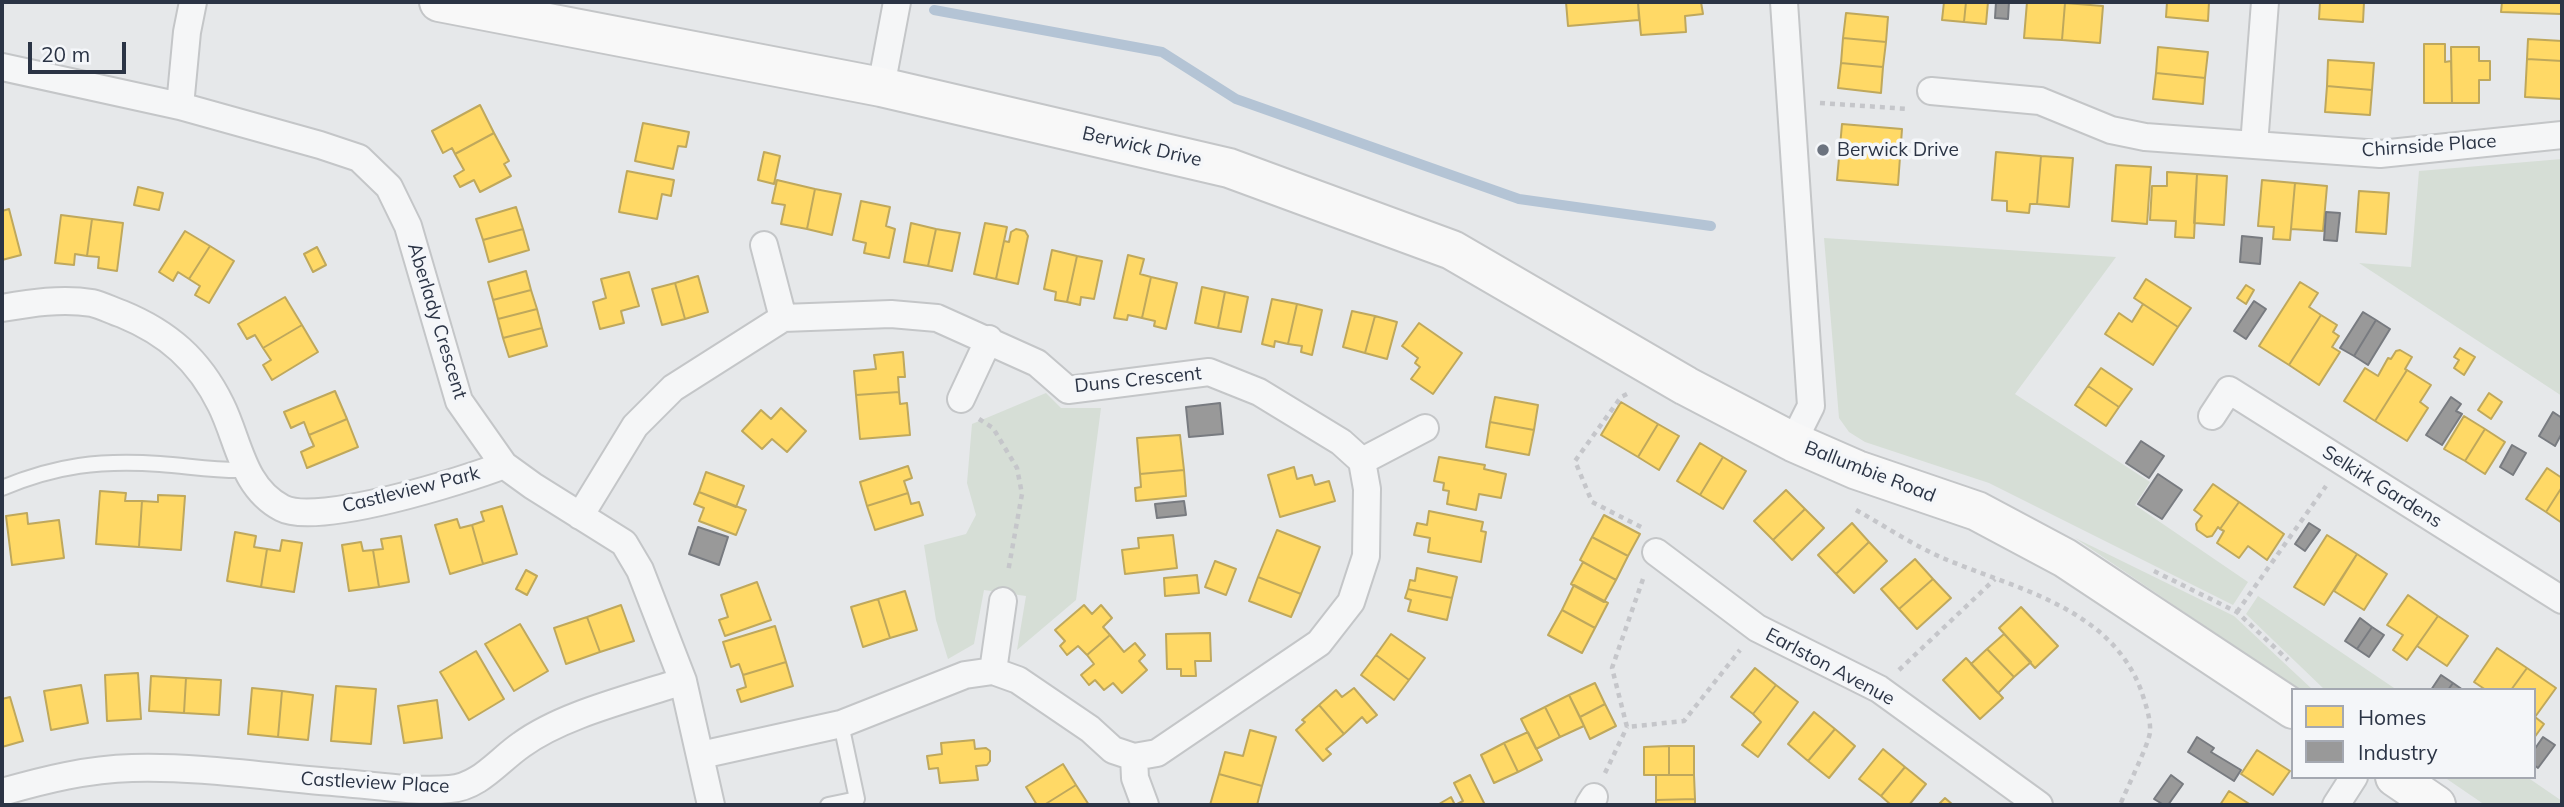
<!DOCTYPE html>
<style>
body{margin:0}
#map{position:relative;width:2564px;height:807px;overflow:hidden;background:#e6e8ea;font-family:Mulish,sans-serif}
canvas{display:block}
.frame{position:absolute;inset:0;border:4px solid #2b3445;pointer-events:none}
.legend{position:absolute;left:2291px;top:688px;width:245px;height:91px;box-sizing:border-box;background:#f4f6f9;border:2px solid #a4a8b1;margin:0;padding:9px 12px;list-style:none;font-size:21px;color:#2b3445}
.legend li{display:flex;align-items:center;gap:14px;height:35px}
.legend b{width:35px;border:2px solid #a4a8b1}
.scale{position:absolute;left:28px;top:42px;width:98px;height:32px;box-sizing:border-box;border:4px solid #2b3445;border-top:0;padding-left:9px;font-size:21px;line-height:24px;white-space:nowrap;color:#2b3445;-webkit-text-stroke:5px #f4f6f9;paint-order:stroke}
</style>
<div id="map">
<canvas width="2564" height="807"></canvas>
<div class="frame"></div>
<ul class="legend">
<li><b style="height:19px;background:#ffd966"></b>Homes</li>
<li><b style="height:19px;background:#999"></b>Industry</li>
</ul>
<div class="scale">20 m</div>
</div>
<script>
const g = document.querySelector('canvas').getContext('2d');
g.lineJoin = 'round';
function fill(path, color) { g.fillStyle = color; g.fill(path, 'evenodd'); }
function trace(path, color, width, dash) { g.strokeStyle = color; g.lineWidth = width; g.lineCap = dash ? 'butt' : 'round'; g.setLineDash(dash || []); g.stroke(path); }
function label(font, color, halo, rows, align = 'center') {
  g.font = font + ' Mulish,sans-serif'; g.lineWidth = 7; g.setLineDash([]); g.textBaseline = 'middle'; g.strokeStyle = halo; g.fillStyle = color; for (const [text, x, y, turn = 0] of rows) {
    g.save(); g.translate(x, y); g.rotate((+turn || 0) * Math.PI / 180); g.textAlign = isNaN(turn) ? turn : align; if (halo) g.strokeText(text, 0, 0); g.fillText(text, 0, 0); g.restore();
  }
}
fill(new Path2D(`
 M2562 159V396L2359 263 2411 267 2419 171Z
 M1824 238 2116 257 2015 394 2150 482 2135 505 2248 582 2233 605 1989 483 1865 442 1849 432 1839 418Z
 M1046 393 1061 408H1101L1076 600 1017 650 1026 596 984 590 974 644 948 659 936 620 924 545 966 534 976 515 967 483 972 424Z
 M2075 538 2234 616 2313 690H2299Z
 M2258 596 2397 690H2325L2246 614Z
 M2444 777H2527L2562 801V805H2485Z`), '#d6ded6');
const homes = new Path2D(`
 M1566 2H1638L1639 20 1568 26Z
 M1638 2H1701L1703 14 1685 16 1686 32 1641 35Z
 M1944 2H1966L1964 22 1942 20Z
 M1966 2H1988L1986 24 1964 22Z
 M2027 2 2065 3 2062 40 2024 38Z
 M2167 2H2209L2208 21 2166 17Z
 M2320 2H2364L2363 22 2319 19Z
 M2502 2H2562V14L2501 12Z
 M2065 3 2103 6 2100 43 2062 40Z
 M1846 13 1888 17 1886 42 1843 38Z
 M1843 38 1886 42 1883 67 1841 63Z
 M2528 39 2562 41V61L2527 59Z
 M2424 44H2445V62L2451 61 2452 103H2424Z
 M2158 47 2208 52 2205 78 2156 73Z
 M2451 47H2479V61H2490V80H2479V103H2452Z
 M2527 59 2562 61V99L2525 97Z
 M2328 60 2374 63 2372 90 2327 86Z
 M1841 63 1883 67 1881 93 1838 88Z
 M2156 73 2205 78 2203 104 2153 99Z
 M2327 86 2372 90 2370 115 2325 112Z
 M480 105 494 133 455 154 452 148 443 153 432 131Z
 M643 123 689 132 686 147 678 146 673 169 635 161Z
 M1842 124 1902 129 1898 185 1837 180Z
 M494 133 509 161 504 164 511 176 480 192 474 180 460 187 454 176 464 170 455 154Z
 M764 152 780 156 774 184 758 180Z
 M1996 152 2041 156 2037 204H2030L2029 213 2007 211V201L1992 200Z
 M2041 156 2073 158 2069 207 2037 204Z
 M2116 165 2151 167 2147 224 2112 221Z
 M627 171 674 180 671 196 662 194 657 219 619 212Z
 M2167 172 2197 174 2194 238 2175 237 2176 221 2150 220 2152 186H2167Z
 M2197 174 2227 176 2224 225 2194 223Z
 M777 180 815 189 807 229 781 224 785 205 772 203Z
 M2262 180 2295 183 2290 240 2273 239 2274 227 2258 226Z
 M2295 183 2327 186 2323 231 2291 229Z
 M138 187 163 193 159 210 134 205Z
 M815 189 841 194 832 235 807 229Z
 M2359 191 2389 193 2386 234 2356 232Z
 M861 201 890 207 886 226 895 229 889 258 864 253 866 243 853 240Z
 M516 207 523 229 483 240 476 219Z
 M9 209 21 255 2 260V211Z
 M61 215 92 219 87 256 75 254 74 265 55 263Z
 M92 219 123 223 117 271 98 268 99 257 87 256Z
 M911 223 936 229 928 266 904 262Z
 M985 223 1007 227 996 279 974 274Z
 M523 229 529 250 489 262 483 240Z
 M936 229 960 233 952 271 928 266Z
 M1016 229 1025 231 1028 236 1018 284 996 279 1004 241 1009 242 1011 232Z
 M185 231 210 246 189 279 178 272 173 281 159 272Z
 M210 246 234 261 209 303 195 295 200 286 189 279Z
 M317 247 326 265 313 272 304 254Z
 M1052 250 1077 256 1067 302 1055 300 1056 292 1044 289Z
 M1128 255 1144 259 1140 274 1151 277 1142 318 1128 315 1127 320 1114 318Z
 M1077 256 1102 261 1094 299 1081 297 1080 305 1067 302Z
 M526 271 531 290 493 300 488 282Z
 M629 272 639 306 621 311 624 323 600 329 593 302 606 298 601 279Z
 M698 276 708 312 685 319 675 283Z
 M1151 277 1177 283 1166 329 1154 326 1155 321 1142 318Z
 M2146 279 2191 308 2178 327 2134 298Z
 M2300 282 2318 293 2309 307 2321 315 2289 365 2259 346Z
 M675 283 685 319 662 325 652 289Z
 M2246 285 2254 290 2246 304 2237 298Z
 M1202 287 1225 292 1218 328 1195 323Z
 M531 290 537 309 498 319 493 300Z
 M1225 292 1248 297 1241 332 1218 328Z
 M285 297 302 325 263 348 255 335 247 339 238 324Z
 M1272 299 1297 304 1288 344 1275 341 1274 347 1262 344Z
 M1297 304 1322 310 1312 355 1301 352 1302 346 1288 344Z
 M2143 304 2178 327 2153 365 2105 334 2119 313 2132 322Z
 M537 309 542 328 503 338 498 319Z
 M1352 311 1375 316 1365 353 1343 347Z
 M2321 315 2337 325 2333 332 2339 336 2332 347 2340 352 2319 385 2289 365Z
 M1375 316 1397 322 1387 359 1365 353Z
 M1419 323 1462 353 1433 394 1411 379 1420 367 1415 363 1418 358 1402 346Z
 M302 325 318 352 272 380 263 365 271 360 263 348Z
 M542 328 547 346 509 357 503 338Z
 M2460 348 2475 357 2464 375 2454 368 2459 360 2454 357Z
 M2400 350 2412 357 2405 369 2407 370 2375 421 2344 401 2365 368 2378 376 2388 358 2391 359 2396 351Z
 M903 352 905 377H898L899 392 856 395 854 371 876 369 874 355Z
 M2101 368 2132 389 2119 407 2088 386Z
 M2407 370 2431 385 2420 402 2428 408 2407 441 2375 421Z
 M2088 386 2119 407 2106 426 2075 405Z
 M335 391 347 419 309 435 304 422 291 428 284 412Z
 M899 392 900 404 907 403 910 435 860 439 856 395Z
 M2489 393 2502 402 2491 419 2478 410Z
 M1495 397 1538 405 1534 430 1490 422Z
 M1621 402 1658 424 1638 457 1601 435Z
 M781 408 806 431 787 452 772 439 762 449 742 431 761 410 771 419Z
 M2464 416 2485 429 2465 461 2444 449Z
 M347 419 358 447 307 468 301 452 314 446 309 435Z
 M1490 422 1534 430 1529 455 1486 447Z
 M1658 424 1679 436 1659 470 1638 457Z
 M2485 429 2505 442 2485 474 2465 461Z
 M1180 435 1184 470 1140 474 1137 438Z
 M1700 443 1723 457 1700 495 1677 481Z
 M1439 457 1485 465 1484 469 1506 474 1501 498 1479 494 1476 510 1447 504 1449 491 1443 490 1444 483 1434 481Z
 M1723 457 1746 471 1723 509 1700 495Z
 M908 466 912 478 904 481 908 493 867 506 860 482Z
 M1294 467 1297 479 1312 475 1315 485 1329 481 1335 501 1280 517 1268 475Z
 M2547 468 2562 478V487L2546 512 2526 499Z
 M1184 470 1186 496 1136 501 1135 488 1141 487 1140 474Z
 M706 472 744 486 736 507 699 492Z
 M2213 484 2239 502 2220 529 2218 527 2212 536 2207 537 2197 530 2196 524 2202 516 2194 510Z
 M2562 487V523L2546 512Z
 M1786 490 1805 509 1773 540 1754 521Z
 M100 491 126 493 125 501H142L139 547 96 544Z
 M699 492 746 510 736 535 699 521 704 508 694 504Z
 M908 493 911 504 919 502 923 515 875 530 867 506Z
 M158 495 185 496 181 550 139 547 142 501 158 502Z
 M2239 502 2284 534 2267 560 2248 546 2239 558 2217 543 2224 531 2220 529Z
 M502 506 517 554 483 564 472 525 484 521 481 512Z
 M1805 509 1824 528 1792 560 1773 540Z
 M1429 511 1483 522 1481 531 1486 532 1481 562 1428 552 1430 538 1414 535 1417 523 1427 525Z
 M27 513 28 524 59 520 64 558 12 565 6 516Z
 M1604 515 1640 534 1628 556 1592 537Z
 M457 519 460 528 472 525 483 564 450 574 435 525Z
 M1852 523 1869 542 1836 574 1818 555Z
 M1277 530 1320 547 1301 594 1258 577Z
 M235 532 256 536 254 547 267 549 261 587 227 581Z
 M1173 535 1177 568 1125 574 1122 550 1139 548 1138 538Z
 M2327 535 2357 554 2324 605 2294 587Z
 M401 536 409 582 379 587 373 550 383 549 381 539Z
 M1592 537 1628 556 1616 580 1580 560Z
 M282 540 302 543 294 592 261 587 267 549 280 551Z
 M361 542 363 551 373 550 379 587 349 591 342 545Z
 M1869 542 1887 561 1854 593 1836 574Z
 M2357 554 2387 574 2364 610 2334 591Z
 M1915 559 1933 579 1899 609 1881 589Z
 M1215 561 1236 569 1226 595 1205 587Z
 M1583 562 1616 580 1604 602 1571 584Z
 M1417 568 1457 577 1452 598 1408 589 1410 580 1415 581Z
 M526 570 537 576 527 595 516 589Z
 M1197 575 1199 593 1165 596 1164 578Z
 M1258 577 1301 594 1291 617 1249 601Z
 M1933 579 1951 598 1917 629 1899 609Z
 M757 582 771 620 725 636 719 620 728 617 721 595Z
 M1574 585 1608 603 1595 628 1562 610Z
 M1408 589 1452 598 1447 620 1408 611 1411 600 1405 598Z
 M905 591 917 630 890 638 878 599Z
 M2408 595 2438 616 2407 660 2393 650 2403 635 2387 625Z
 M878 599 890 638 863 647 851 607Z
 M621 605 634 641 600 652 587 617Z
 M1084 605 1092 614 1101 605 1112 618 1103 627 1110 635 1087 655 1078 646 1067 655 1060 646 1065 641 1055 630Z
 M2021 607 2058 646 2035 668 1999 628Z
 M1562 610 1595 628 1582 653 1548 635Z
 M2438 616 2468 636 2447 666 2417 646Z
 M587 617 600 652 566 664 554 628Z
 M520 624 548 671 514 691 485 644Z
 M775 626 786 662 743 675 739 664 731 667 723 642Z
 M1210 633 1211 661H1195L1196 676H1181V669H1167L1166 634Z
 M1391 634 1425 658 1409 680 1376 655Z
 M2004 634 2031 662 2014 677 1987 649Z
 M1110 635 1124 652 1135 643 1145 655 1139 661 1147 670 1122 693 1113 683 1104 690 1095 680 1089 685 1081 675 1094 664 1087 655Z
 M2497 648 2527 668 2511 690H2486L2474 682Z
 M1987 649 2014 677 1998 693 1971 664Z
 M476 651 504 699 469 720 440 672Z
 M1376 655 1409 680 1394 700 1361 675Z
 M1966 658 2003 698 1980 719 1943 680Z
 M786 662 793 686 741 702 737 690 746 687 743 675Z
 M1755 668 1776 685 1753 714 1731 697Z
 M2527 668 2556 688 2535 717 2544 724 2534 738V690H2511Z
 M138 673 141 719 107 721 105 675Z
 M151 676 186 678 184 713 149 711Z
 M186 678 221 680 219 715 184 713Z
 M1595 683 1605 704 1580 717 1569 695Z
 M81 685 88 723 51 730 44 691Z
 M1776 685 1798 702 1758 757 1742 745 1761 722 1753 714Z
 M336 686 376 689 371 744 331 741Z
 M252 688 282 691 278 737 248 734Z
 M1354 688 1377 715 1367 723 1362 717 1344 734 1319 705 1336 690 1342 697Z
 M282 691 313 695 308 740 278 737Z
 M1569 695 1584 726 1560 737 1545 707Z
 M10 697 23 741 2 747V699Z
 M437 700 442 738 404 743 398 706Z
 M1605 704 1616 726 1590 739 1580 717Z
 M1319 705 1344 734 1326 749 1331 754 1323 761 1296 730 1305 722 1302 720Z
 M1545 707 1560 737 1536 749 1521 719Z
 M1814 712 1835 729 1808 761 1788 744Z
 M1835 729 1855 746 1829 778 1808 761Z
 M1250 730 1276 737 1262 786 1219 774 1225 752 1243 756Z
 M1528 732 1542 760 1518 772 1504 743Z
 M974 740 975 749 986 748 990 751V761L987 765 976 766 978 780 940 783 938 768 929 769 927 756 942 754 941 743Z
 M1504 743 1518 772 1494 783 1481 755Z
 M1669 746V775H1644V747Z
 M1669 746H1694V775H1669Z
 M1883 749 1905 767 1881 796 1859 779Z
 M2257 750 2290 771 2273 795 2241 774Z
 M1063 764 1076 785 1044 805H1037L1026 787Z
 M1905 767 1926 784 1909 805H1891L1881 796Z
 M1219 774 1262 786 1257 805H1210Z
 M1470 775 1485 805H1455L1463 801 1454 783Z
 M1656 775H1694L1695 799 1656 800Z
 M1076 785 1089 805H1044Z
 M2229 791 2251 805H2220Z
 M1451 797 1455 805H1439V804Z
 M1945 798 1953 805H1938Z
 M1695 799V805H1656V800Z`);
fill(homes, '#ffd966');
trace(homes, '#bfa85c', 2);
const industry = new Path2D(`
 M1996 2H2009L2008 19 1995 18Z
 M2326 212 2340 213 2337 241 2324 240Z
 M2242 236 2262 238 2260 264 2240 262Z
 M2254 301 2266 309 2246 339 2234 331Z
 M2363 312 2376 320 2354 356 2340 348Z
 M2376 320 2390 329 2368 365 2354 356Z
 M2451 397 2461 404 2456 411 2462 414 2442 445 2426 435Z
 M1220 403 1223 434 1189 437 1186 407Z
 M2553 412 2562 418V433L2555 446 2539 436Z
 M2141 441 2164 456 2149 478 2126 463Z
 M2512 445 2526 453 2513 475 2500 467Z
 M2158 474 2182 490 2162 519 2138 504Z
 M1184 501 1186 515 1157 518 1155 504Z
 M2309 523 2320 530 2305 551 2295 544Z
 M698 527 728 537 719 565 689 554Z
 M2360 618 2372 627 2357 649 2345 641Z
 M2372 627 2384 635 2369 657 2357 649Z
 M2441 675 2453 683 2448 690H2431Z
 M2453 683 2463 690H2448Z
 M2197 737 2214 748 2211 752 2241 770 2234 781 2188 752Z
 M2543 737 2555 745 2538 768 2534 765V750Z
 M2171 775 2183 784 2168 805H2164L2154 799Z`);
fill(industry, '#999');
trace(industry, '#787b80', 2);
trace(new Path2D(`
 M934 10 1162 52 1236 99 1519 199 1711 226`), '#b4c4d5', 10);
const lane = new Path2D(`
 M2 488C57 465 100 460 160 464 189 466 216 471 245 470
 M828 805 857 799 841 724`);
const street = new Path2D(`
 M1784 2 1811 406 1793 442
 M2 67 180 106 320 145 359 158 389 187 408 226 459 401 504 465 533 486 624 543 640 570 683 681 711 805
 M881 87 897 2
 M1931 91 2040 101 2111 130 2145 137 2254 145 2380 154 2562 135
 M180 106 187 32 193 2
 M2254 145 2265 2
 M764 245 783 318
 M2 308C31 303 62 298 92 303 102 305 112 311 122 314 168 333 199 360 221 405 239 441 242 487 282 508 317 527 465 480 504 465
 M961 399 989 339
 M2212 416 2229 390 2562 600
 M1362 461 1425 428
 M580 516 635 426 673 388 783 318 891 314 937 318 1037 363 1068 390 1209 372 1259 392 1341 442 1362 461 1367 489 1366 556 1351 602 1319 643 1157 753 1134 757 1113 750 1090 729 1018 680 993 671 965 675 841 724 701 755
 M1656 552 1757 628 1879 689 2039 805
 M993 671 1003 601
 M1134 757 1135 778 1145 805
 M2 792C44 780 88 769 132 768 203 766 273 778 344 783 378 786 415 792 450 789 479 787 498 761 521 745 563 714 633 698 683 681
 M1589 805 1594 797
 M2336 805 2354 777`);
const secondary = new Path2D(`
 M439 2 881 87 1229 168 1452 250 1686 386 1793 442 1857 470 1977 511 2065 558 2293 709
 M2395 777 2436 805`);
trace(lane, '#c4c6c8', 18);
trace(street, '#c4c6c8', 30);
trace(secondary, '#c4c6c8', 42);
trace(new Path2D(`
 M1820 103 1909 109
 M1627 394 1621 397 1575 461 1592 502 1643 528
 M979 419 993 428 1017 468 1022 494 1008 572
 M1856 510C1885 526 1914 546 1945 559 2017 589 2110 608 2141 690 2145 702 2151 719 2150 732 2149 744 2126 790 2120 805
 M2154 571 2237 612 2288 660
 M1643 579 1612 668 1627 727 1684 721 1740 650
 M2237 612 2326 486
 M1899 670 1995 579
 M1605 773 1627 727`), '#c5c6ca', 4.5, [5, 5]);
trace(lane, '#f5f6f7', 14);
trace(street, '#f5f6f7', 26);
trace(secondary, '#f8f8f8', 38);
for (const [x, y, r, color] of [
 [1823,150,7,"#6c737f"]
]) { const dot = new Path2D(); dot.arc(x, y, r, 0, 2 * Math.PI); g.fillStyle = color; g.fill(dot); trace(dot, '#f4f6f9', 2.5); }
label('19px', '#2b3445', '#f4f6f9', [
 ["Chirnside Place",2429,146,-4],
 ["Berwick Drive",1142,147,13],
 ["Aberlady Crescent",437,321,73],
 ["Duns Crescent",1138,380,-6],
 ["Ballumbie Road",1870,472,21],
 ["Selkirk Gardens",2382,487,32],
 ["Castleview Park",411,490,-14],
 ["Earlston Avenue",1830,667,28],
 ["Castleview Place",375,783,3]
]);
label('19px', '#2b3445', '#f4f6f9', [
 ["Berwick Drive",1837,150]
], 'left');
</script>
